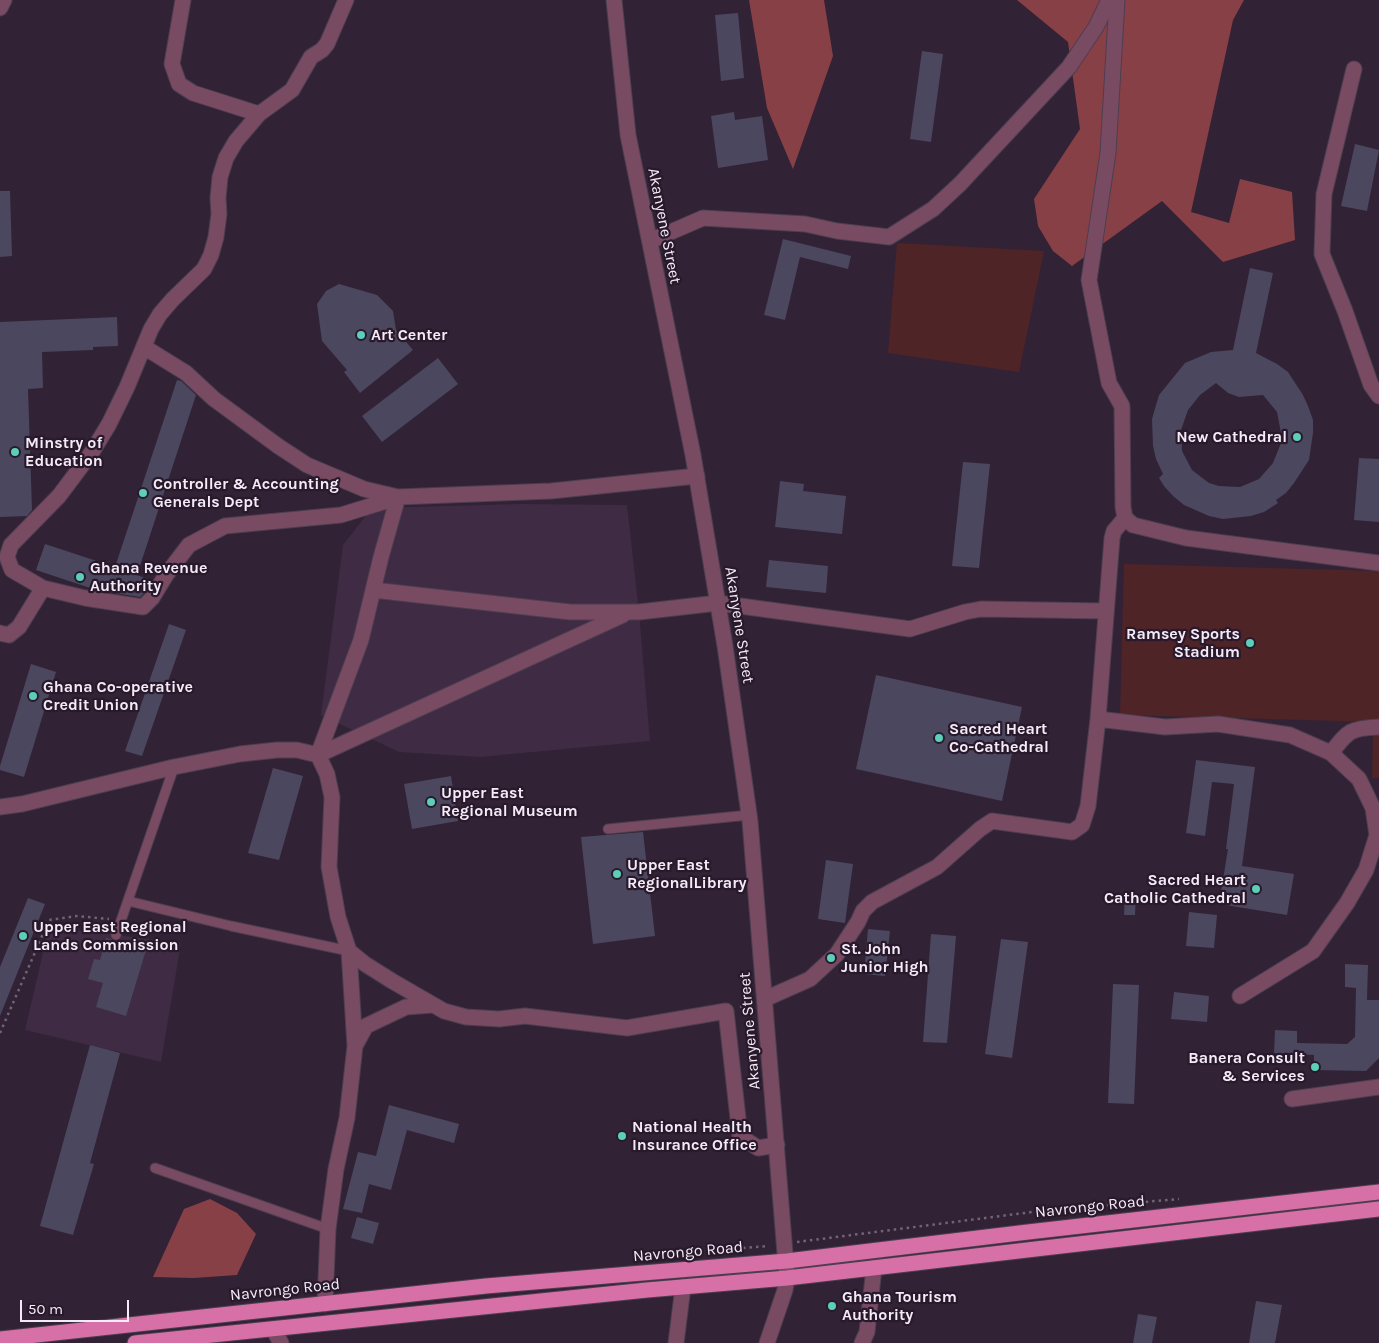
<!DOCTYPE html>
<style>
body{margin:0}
#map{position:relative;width:1379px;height:1343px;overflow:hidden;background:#322235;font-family:Karla,sans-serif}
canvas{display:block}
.scale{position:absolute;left:20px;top:1300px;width:109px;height:22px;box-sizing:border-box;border:2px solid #f5ebf8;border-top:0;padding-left:6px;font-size:15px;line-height:18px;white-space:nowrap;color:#f5ebf8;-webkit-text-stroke:4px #28192b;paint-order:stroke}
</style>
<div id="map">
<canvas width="1379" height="1343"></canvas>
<div class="scale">50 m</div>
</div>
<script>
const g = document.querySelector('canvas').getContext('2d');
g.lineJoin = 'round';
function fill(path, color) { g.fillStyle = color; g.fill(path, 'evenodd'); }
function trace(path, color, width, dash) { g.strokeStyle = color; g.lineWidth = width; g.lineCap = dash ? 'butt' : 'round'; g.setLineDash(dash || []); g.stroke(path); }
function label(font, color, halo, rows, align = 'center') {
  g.font = font + ' Karla,sans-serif'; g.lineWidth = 4.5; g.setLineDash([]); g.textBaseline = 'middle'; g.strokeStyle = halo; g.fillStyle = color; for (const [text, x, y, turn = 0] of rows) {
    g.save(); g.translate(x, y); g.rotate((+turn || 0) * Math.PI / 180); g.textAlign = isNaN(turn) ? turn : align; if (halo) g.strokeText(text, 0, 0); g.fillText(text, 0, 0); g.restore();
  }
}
fill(new Path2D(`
 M521 504 627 505 639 612 650 741 480 757 399 752 321 715 343 545 372 508Z
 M49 927 181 943 161 1062 25 1030Z`), '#3f2b43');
fill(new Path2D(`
 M897 243 1044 251 1019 372 888 353Z
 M1124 564 1379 571V722L1120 715Z
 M1373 732H1379V778H1372Z`), '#4f2427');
fill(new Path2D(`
 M749 0H824L833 56 793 169 767 108Z
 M1017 0H1244L1233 20 1191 212 1229 223 1240 179 1292 192 1295 240 1223 262 1162 201 1072 266 1053 251 1038 226 1034 199 1080 129 1068 42Z
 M210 1199 237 1213 256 1234 237 1275 194 1278 153 1277 184 1209Z`), '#874046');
fill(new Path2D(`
 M738 13 744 78 721 81 715 15Z
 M922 51 943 54 931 142 910 139Z
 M734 112 735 120 762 116 768 160 718 168 711 116Z
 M1355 144 1379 150 1367 211 1341 206Z
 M0 191H10L12 256 0 257Z
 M783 239 851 256 848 269 800 257 785 320 764 315Z
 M1250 268 1273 273 1256 353 1277 364 1288 372 1303 395 1308 406 1313 420V433L1309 460 1294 483 1286 493 1276 500 1278 503 1264 512 1251 516 1223 519 1209 516 1184 505 1173 496 1164 486 1159 478 1163 474 1156 459 1153 446 1152 419 1159 395 1185 363 1211 352 1233 350ZM1216 383 1228 393 1239 397 1263 395 1277 412 1281 433V443L1273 463 1259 479 1240 487 1219 486 1209 483 1192 470 1182 451 1181 430 1188 410 1200 395Z
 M339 284 377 295 393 311 396 330 413 350 360 393 344 372 347 370 322 341 317 304 326 291Z
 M117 317 118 346 93 347V350L42 352 43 388 28 389 32 510 27 516 0 517V322Z
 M438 358 458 384 382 442 362 416Z
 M177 380 181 381 196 395 137 575 150 580 145 592 140 597 96 590 36 570 45 544 115 567Z
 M1359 458 1379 459V522L1354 520Z
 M963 462 990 464 979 568 952 566Z
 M780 481 804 484 803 491 846 496 842 534 775 527Z
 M769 560 828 566 826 593 766 587Z
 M169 624 186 630 142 756 125 751Z
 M31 664 56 672 24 777 0 770V766Z
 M876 675 1022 707 1002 801 856 769Z
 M1196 760 1255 767 1242 866 1294 874 1287 915 1219 904 1228 849H1226L1234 784 1212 782 1205 836 1186 833Z
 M273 768 303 776 279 860 248 853Z
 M451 776 458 821 412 829 404 784Z
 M643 832 655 936 593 944 581 837Z
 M826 860 853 864 845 923 818 919Z
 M1125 893H1136L1135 915H1124Z
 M28 898 45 904 0 1016V967Z
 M1189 912 1217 915 1214 948 1186 946Z
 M868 929 890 931 885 976 864 974Z
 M931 934 956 936 947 1043 923 1042Z
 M106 938 146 950 126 1016 96 1007 103 983 88 979 94 959 100 960Z
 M1001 939 1028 942 1012 1058 985 1054Z
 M1345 964 1368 965 1367 1000H1379V1058L1366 1071 1314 1070V1055L1274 1053 1275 1030 1297 1031V1043L1347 1044 1355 1037 1356 988 1345 987Z
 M1113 984 1139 985 1134 1104 1108 1103Z
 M1174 992 1209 996 1207 1022 1171 1019Z
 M90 1045 120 1053 90 1163 94 1164 73 1235 40 1226Z
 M389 1105 459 1124 454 1143 407 1130 391 1190 369 1184 362 1213 343 1209 358 1152 376 1156Z
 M357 1217 379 1223 373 1244 351 1238Z
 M1256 1301 1282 1305 1275 1343H1249Z
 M1138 1314 1157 1317 1152 1343H1133Z`), '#4b475f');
const service = new Path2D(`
 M608 829 749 815
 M128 901 231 926 349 951
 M116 935 174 767
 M155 1168 328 1229`);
const minor = new Path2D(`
 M183 0 172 64 179 84 193 93 259 114
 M1117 0 1108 153 1089 280 1109 383 1122 406 1123 507 1125 518 1133 525 1186 538 1379 563
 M0 8 4 0
 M1354 69 1324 194 1322 254 1345 311 1371 385 1379 396
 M650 241 703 218 805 224 837 231 889 237 933 209 960 184 1069 67 1096 27 1109 0
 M144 347 186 373 214 399 278 446 307 465 364 489 398 497 551 491 697 476
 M43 588 85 598 143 607 152 598 166 575 189 545 225 526 341 515 396 498
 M373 590 570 612H639L718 603 910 629 965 612 981 609 1106 611
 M0 633 9 635 19 627 43 588 12 570 7 557 11 545 59 496 92 452 109 424 127 387 151 329 160 314 173 299 204 269 211 255 216 237 219 214 218 198 220 177 226 158 236 141 259 114 292 90 311 57 322 50 327 44 346 0
 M1098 719 1165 727 1218 724 1290 735 1331 753 1359 779 1373 808 1377 835 1366 870 1347 903 1313 951 1240 996
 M1331 753C1348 731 1350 728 1379 727
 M318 755 623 615
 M318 755 361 640 381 557 398 497
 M0 807 22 804 174 767 240 754 277 750H297L318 755 327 774 332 797 329 867 338 917 349 951 365 964 392 981 444 1011 466 1017 499 1019 525 1016 627 1028 726 1011 740 1136 758 1148 777 1145
 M765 999 810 979 837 954 858 922 863 911 872 902 937 867 980 829 992 821 1072 832 1082 825 1088 806 1098 719 1112 538 1114 531 1125 518
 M355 1046 366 1026 406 1007 433 1005
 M1292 1099 1379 1087
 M325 1304 328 1229 336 1169 347 1118 355 1046 349 951
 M273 1329 281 1343
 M676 1343 683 1287
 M767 1343 785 1290 787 1278
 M862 1343 867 1332 874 1268`);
const tertiary = new Path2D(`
 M614 0 628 135 693 455 725 646 750 821 787 1278`);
const trunk = new Path2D(`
 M0 1339 486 1286 787 1261 1028 1232 1379 1192
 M135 1343 647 1290 787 1278 1379 1209`);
trace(service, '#4d3e50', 11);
trace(minor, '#4d3e50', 17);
trace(tertiary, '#4d3e50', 17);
trace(trunk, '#4d3e50', 17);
trace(new Path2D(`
 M740 1007 752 1003
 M0 1033 49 920 77 916 109 919
 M797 1242 1040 1211 1179 1199
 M743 1248 769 1246`), '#726475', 2.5, [2.5, 4]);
trace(service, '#794b63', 9);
trace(minor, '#794b63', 15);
trace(tertiary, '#794b63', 15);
trace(trunk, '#d870a8', 15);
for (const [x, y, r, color] of [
 [361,335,5,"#5cceba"],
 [1297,437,5,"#5cceba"],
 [15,452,5,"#5cceba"],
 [143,493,5,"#5cceba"],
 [80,577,5,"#5cceba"],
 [1250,643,5,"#5cceba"],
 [33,696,5,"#5cceba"],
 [939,738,5,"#5cceba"],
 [431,802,5,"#5cceba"],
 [617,874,5,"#5cceba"],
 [1256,889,5,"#5cceba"],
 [23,936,5,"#5cceba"],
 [831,958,5,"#5cceba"],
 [1315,1067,5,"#5cceba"],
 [622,1136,5,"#5cceba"],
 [832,1306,5,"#5cceba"]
]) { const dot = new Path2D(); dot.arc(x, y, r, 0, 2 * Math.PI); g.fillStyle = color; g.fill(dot); trace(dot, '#28192b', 2); }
label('16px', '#f5ebf8', '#28192b', [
 ["Akanyene Street",664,226,79],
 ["Akanyene Street",739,625,81],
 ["Akanyene Street",750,1031,-95],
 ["Navrongo Road",1090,1207,-6],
 ["Navrongo Road",688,1252,-5],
 ["Navrongo Road",285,1290,-6]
]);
label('bold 16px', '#f5ebf8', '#28192b', [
 ["Art Center",371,335],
 ["New Cathedral",1287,437,"right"],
 ["Minstry of",25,443],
 ["Education",25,461],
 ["Controller & Accounting",153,484],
 ["Generals Dept",153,502],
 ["Ghana Revenue",90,568],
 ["Authority",90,586],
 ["Ramsey Sports",1240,634,"right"],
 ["Stadium",1240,652,"right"],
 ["Ghana Co-operative",43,687],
 ["Credit Union",43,705],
 ["Sacred Heart",949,729],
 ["Co-Cathedral",949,747],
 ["Upper East",441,793],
 ["Regional Museum",441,811],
 ["Upper East",627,865],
 ["RegionalLibrary",627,883],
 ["Sacred Heart",1246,880,"right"],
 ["Catholic Cathedral",1246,898,"right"],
 ["Upper East Regional",33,927],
 ["Lands Commission",33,945],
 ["St. John",841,949],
 ["Junior High",841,967],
 ["Banera Consult",1305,1058,"right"],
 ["& Services",1305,1076,"right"],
 ["National Health",632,1127],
 ["Insurance Office",632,1145],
 ["Ghana Tourism",842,1297],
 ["Authority",842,1315]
], 'left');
</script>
